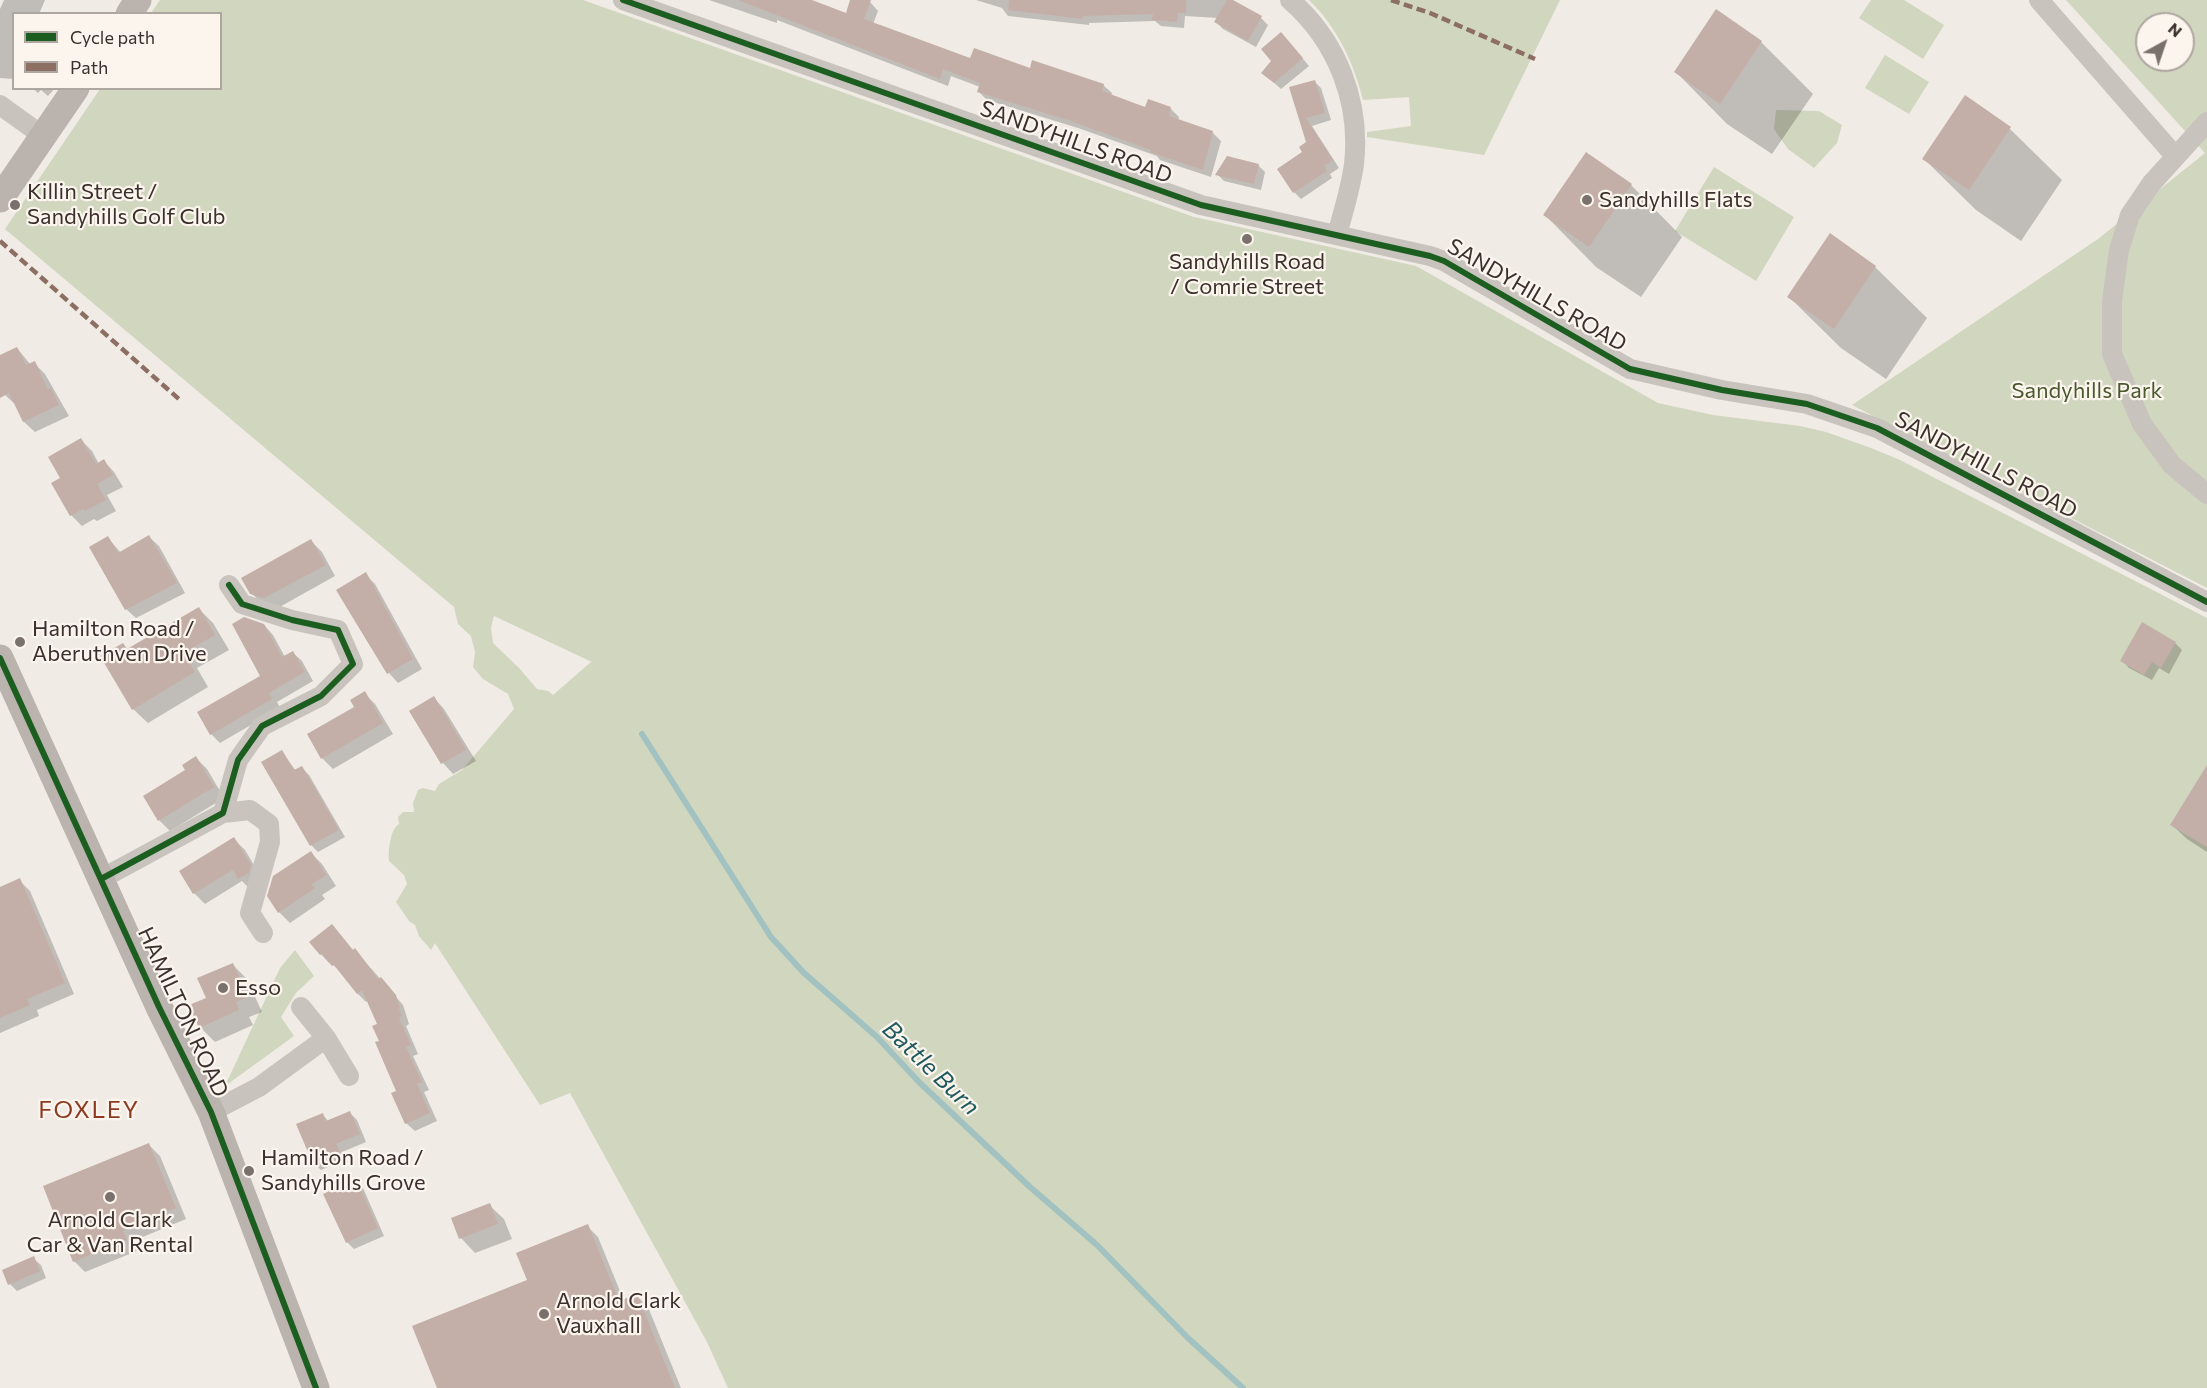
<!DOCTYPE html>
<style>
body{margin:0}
#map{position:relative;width:2207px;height:1388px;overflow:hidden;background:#f0ebe5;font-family:Commissioner,sans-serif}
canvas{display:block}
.legend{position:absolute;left:12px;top:12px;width:210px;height:78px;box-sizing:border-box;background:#fbf5ee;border:2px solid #aea6a0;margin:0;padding:8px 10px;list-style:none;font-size:18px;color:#3b302b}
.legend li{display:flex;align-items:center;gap:12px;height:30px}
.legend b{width:30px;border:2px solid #aea6a0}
.north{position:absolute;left:2135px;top:12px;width:60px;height:60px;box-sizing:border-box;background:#fbf5ee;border:2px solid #aea6a0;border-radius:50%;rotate:40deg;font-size:16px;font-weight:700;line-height:24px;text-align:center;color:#3b302b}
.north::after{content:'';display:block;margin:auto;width:21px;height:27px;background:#7a716c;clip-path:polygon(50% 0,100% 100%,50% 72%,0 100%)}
</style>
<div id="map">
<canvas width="2207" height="1388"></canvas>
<ul class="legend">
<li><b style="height:8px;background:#1b5e20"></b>Cycle path</li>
<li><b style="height:8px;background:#8d6e63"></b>Path</li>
</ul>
<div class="north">N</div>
</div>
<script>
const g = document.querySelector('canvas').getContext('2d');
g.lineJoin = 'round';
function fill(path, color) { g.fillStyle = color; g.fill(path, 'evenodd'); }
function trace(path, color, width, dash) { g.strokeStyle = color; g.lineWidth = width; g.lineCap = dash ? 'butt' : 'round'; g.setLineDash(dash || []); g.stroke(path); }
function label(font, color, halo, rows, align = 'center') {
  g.font = font + ' Commissioner,sans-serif'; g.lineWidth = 4.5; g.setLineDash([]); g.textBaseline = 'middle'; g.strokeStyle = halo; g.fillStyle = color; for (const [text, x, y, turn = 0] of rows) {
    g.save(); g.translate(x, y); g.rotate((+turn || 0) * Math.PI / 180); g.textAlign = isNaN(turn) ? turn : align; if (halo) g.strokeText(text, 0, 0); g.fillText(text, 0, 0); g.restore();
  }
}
fill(new Path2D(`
 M160 0H583L1194 217 1416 266 1658 403 1713 415 1800 426 1826 432 1871 448 1900 460 2207 618V1388H728L707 1342 570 1093 540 1105 435 943 431 950 419 936 415 925 409 921 396 902 407 884 404 875 389 861C388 852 390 829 399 824L398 817 403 812H414L413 803 418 790 423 788 435 791 439 784 462 770 514 709 508 694 483 679 473 667 475 652 471 636 458 624 454 607 5 229 100 89 220 88V14L151 13ZM494 616 592 662H591L553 695 548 691 537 689 519 668 493 643 491 628Z
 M1309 0H1560L1484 155 1367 137V132L1411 126 1409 97 1363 100C1354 63 1337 27 1309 0Z
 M1871 0H1904L1944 25 1923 59 1859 18Z
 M2066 0H2207V588L1852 405 2098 239 2205 153ZM2147 24H2183V60H2147Z
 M1885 55 1929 82 1909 114 1865 88Z
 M1776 110 1819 111 1842 125 1837 143 1814 168 1788 149 1774 129Z
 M1714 167 1794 217 1756 281 1675 231Z
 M295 950 314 976 296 993 281 1017 294 1036 225 1086 280 968Z`), '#d1d6bf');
fill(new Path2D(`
 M4 0H45L39 14H14V79L0 78V9Z
 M709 0H808L847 15 851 0 870 2 878 11 873 24 971 60 1103 85 1112 93 1111 96 1146 109H1171L1179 117 1178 121 1212 132 1221 141 1211 177 1160 160 1157 156 1078 128 987 100 979 92 980 87 951 76 948 86 777 20V23Z
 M976 0H1232L1261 18 1268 25 1256 47 1223 29 1216 22 1218 18 1185 16 1184 28 1161 26 1155 21 1089 23V25L1008 16 1002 8Z
 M1717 11 1761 42 1813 94 1772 154 1727 124 1676 72Z
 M1288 41 1309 66 1281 89 1263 73Z
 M1314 81 1321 88 1331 120 1312 126 1339 168 1330 174 1332 178 1301 199 1294 192 1308 143 1291 88Z
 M32 88H55L48 96 41 90 38 93Z
 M1965 97 2010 129 2062 180 2021 241 1976 210 1924 159Z
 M1258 165 1265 172 1261 190 1224 181 1217 174Z
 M1631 185 1682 237 1641 297 1596 267 1545 215Z
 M1875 267 1927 318 1886 379 1841 348 1789 297Z
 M17 348 30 364 34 363 45 374 69 416 35 432 24 422 17 406 5 395 0 385V356Z
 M81 440 92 451 99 464 104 461 114 472 123 487 107 495 116 511 97 521 94 519 82 526 71 515 62 479Z
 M149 537 159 546 185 593 136 618 126 609 108 538 121 553Z
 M311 541 322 552 335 576 276 609 263 604 251 593Z
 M365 574 375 584 422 669 398 683 389 673 338 590Z
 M199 609 213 623 229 650 197 668 208 687 148 723 133 709 123 645 128 650Z
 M264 625 273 635 285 657 293 653 302 661 313 681 277 702 280 708 220 743 211 734 262 676Z
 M2175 643 2182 650 2169 674 2159 668 2152 680 2129 668 2122 660Z
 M364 693 375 704 393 734 333 769 322 758Z
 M434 698 444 709 476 761 453 774 443 763 411 711Z
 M282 752 296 771 302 768 309 775 345 837 318 852 311 845 263 763Z
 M196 758 207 769 224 798 170 831 159 820Z
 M2207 786V852L2187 839 2172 825Z
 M234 839 245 850 261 877 250 889 242 881 205 904 194 893Z
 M311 853 322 864 336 886 322 895 325 899 290 923 279 912Z
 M19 880 30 891 74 994 37 1010 39 1016 0 1033V889Z
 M311 943 355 950 403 1005 409 1024 406 1026 418 1054 413 1056 429 1090 424 1092 437 1121 415 1131 406 1123 398 1092 381 1041 379 1025 368 1000 366 1002 358 994 342 973 330 962 329 963Z
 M232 964 247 979 262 1012 249 1017 253 1025 215 1042 200 1027 208 998Z
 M350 1113 357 1120 366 1142 342 1152 346 1159 321 1170 314 1163 323 1115 329 1122Z
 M149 1145 160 1156 186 1219 133 1241 137 1251 85 1272 74 1261Z
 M356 1181 363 1188 384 1236 354 1249 347 1242Z
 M489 1205 504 1219 512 1239 475 1253 461 1238 453 1219Z
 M587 1226 598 1237 624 1301 637 1296 648 1307 681 1388H439L529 1280Z
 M33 1258 41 1265 46 1278 17 1291 10 1284Z`), '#0003');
trace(new Path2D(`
 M642 734 771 937 804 973 877 1037 919 1082 1030 1187 1097 1245 1188 1338 1243 1388`), '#a1c2c1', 6);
fill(new Path2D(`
 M738 0H812L846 13 850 0H871L864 19 970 58 974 48 1030 68 1032 60 1104 84 1102 91 1145 107 1148 99 1171 107 1169 116 1213 131 1203 170 1150 152 1151 150 1068 120 977 92 980 83 943 69 940 79Z
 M1009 0H1186V13H1178L1177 22 1152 20 1153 14 1083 16V19L1008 10Z
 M1227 0H1233L1262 16 1248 41 1214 22Z
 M1716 9 1762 41 1720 104 1674 72Z
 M1281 32 1303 58 1274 83 1261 73 1271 61 1261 49Z
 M1315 80 1325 113 1306 118 1333 160 1324 166 1327 171 1293 193 1277 169 1302 152 1299 147 1306 142 1289 87Z
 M1965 95 2011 127 1969 190 1922 159Z
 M1586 152 1632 184 1589 247 1543 215Z
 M1227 156 1259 164 1254 184 1215 175Z
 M1830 233 1876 266 1834 329 1787 297Z
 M17 347 26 365 35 361 48 390 51 388 59 405 23 422 9 393 0 398V355Z
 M81 438 96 464 104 459 113 475 97 484 106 500 85 511 83 509 70 516 51 483 60 478 48 457Z
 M149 535 177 583 125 610 89 547 108 536 118 553Z
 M311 539 326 565 264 598 250 594 241 578Z
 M366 572 413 659 387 674 336 590Z
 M199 607 215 635 184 653 195 672 132 710 100 656 123 643 127 649Z
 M244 617 264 624 282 657 293 651 305 672 269 693 272 699 210 735 197 712 260 676 232 624Z
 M2142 622 2176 642 2161 668 2152 662 2144 675 2120 661Z
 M365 691 383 723 321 759 307 734 354 707 350 700Z
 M434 696 466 750 441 764 409 711Z
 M282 750 294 770 302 766 339 830 310 846 261 762Z
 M196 756 214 787 158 821 143 796 185 770 182 765Z
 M2207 765V847L2170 825Z
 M234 837 251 865 249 873 238 879 233 870 193 894 179 871Z
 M311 851 326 875 312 884 315 888 278 913 267 896 273 876Z
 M20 878 65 983 27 999 30 1005 0 1018V887Z
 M332 924 353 950 355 948 378 979 381 977 396 995 400 1008 399 1009 402 1016 399 1018 411 1045 406 1047 422 1082 417 1084 430 1113 405 1124 391 1093 396 1091 375 1042 379 1041 372 1026 377 1024 362 990 357 994 334 965 332 966 322 954 320 955 309 942Z
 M233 963 248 997 236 1002 239 1010 199 1028 189 1005 206 998 197 978Z
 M350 1111 360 1134 336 1144 340 1152 313 1164 296 1124 323 1113 326 1121Z
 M149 1143 176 1208 123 1230 127 1240 73 1262 43 1186Z
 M356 1179 378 1228 346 1243 323 1194Z
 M490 1203 498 1224 459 1239 451 1218Z
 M588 1224 619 1301 637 1294 675 1388H437L412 1326 527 1280 516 1253Z
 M34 1256 40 1271 8 1285 2 1270Z`), '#c3afa7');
trace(new Path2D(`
 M623 0 1201 205 1430 256 1444 261 1630 369 1722 390 1807 404 1877 428 2207 602
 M1290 0C1337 41 1361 102 1354 164 1351 188 1343 212 1337 235
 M2039 0 2175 156
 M0 105 43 136
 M2207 122 2151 184 2130 215 2119 250 2112 301V354L2142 424 2172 465 2207 494
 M223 813 250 810 269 824 270 842 250 913 263 933
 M101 879 223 813 238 760 262 726 321 696 353 664 338 630 292 620 242 604 229 585
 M301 1007 326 1038 349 1076
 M211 1112 259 1087 326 1038`), '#c9c3be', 20);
trace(new Path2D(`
 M129 14 138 0
 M0 199 76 88
 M0 658 159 1007 211 1112 316 1388`), '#bab3ae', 27);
trace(new Path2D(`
 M1391 0 1430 13 1535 59
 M0 241 180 400`), '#8d6e63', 4.5, [9, 4.5]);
trace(new Path2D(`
 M623 0 1201 205 1430 256 1444 261 1630 369 1722 390 1807 404 1877 428 2207 602
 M0 658 159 1007 211 1112 316 1388
 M101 879 223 813 238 760 262 726 321 696 353 664 338 630 292 620 242 604 229 585`), '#1b5e20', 6);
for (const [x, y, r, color] of [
 [1587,200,6,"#7a716c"],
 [15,205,6,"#7a716c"],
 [1247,239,6,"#7a716c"],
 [20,642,6,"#7a716c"],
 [223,988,6,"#7a716c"],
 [249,1171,6,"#7a716c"],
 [110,1197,6,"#7a716c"],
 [544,1314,6,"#7a716c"]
]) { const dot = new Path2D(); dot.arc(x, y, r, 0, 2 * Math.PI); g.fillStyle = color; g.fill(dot); trace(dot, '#fbf5ee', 2); }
label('22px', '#3b302b', '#fbf5ee', [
 ["SANDYHILLS ROAD",1076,142,20],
 ["SANDYHILLS ROAD",1537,295,30],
 ["SANDYHILLS ROAD",1986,465,28],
 ["HAMILTON ROAD",183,1012,65]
]);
label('22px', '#3b302b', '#fbf5ee', [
 ["Killin Street /",27,192],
 ["Sandyhills Golf Club",27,217],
 ["Sandyhills Flats",1599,200],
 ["Sandyhills Road",1247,262,"center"],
 ["/ Comrie Street",1247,287,"center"],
 ["Hamilton Road /",32,629],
 ["Aberuthven Drive",32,654],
 ["Esso",235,988],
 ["Hamilton Road /",261,1158],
 ["Sandyhills Grove",261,1183],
 ["Arnold Clark",110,1220,"center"],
 ["Car & Van Rental",110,1245,"center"],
 ["Arnold Clark",556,1301],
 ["Vauxhall",556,1326]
], 'left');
label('22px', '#4a5a2e', '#fbf5ee', [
 ["Sandyhills Park",2087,391]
]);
label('italic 24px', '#1f5a5e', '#fbf5ee', [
 ["Battle Burn",931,1068,44]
]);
g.letterSpacing = '1.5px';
label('24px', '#8c3b22', '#fbf5ee', [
 ["FOXLEY",89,1110]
]);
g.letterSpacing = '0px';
</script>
